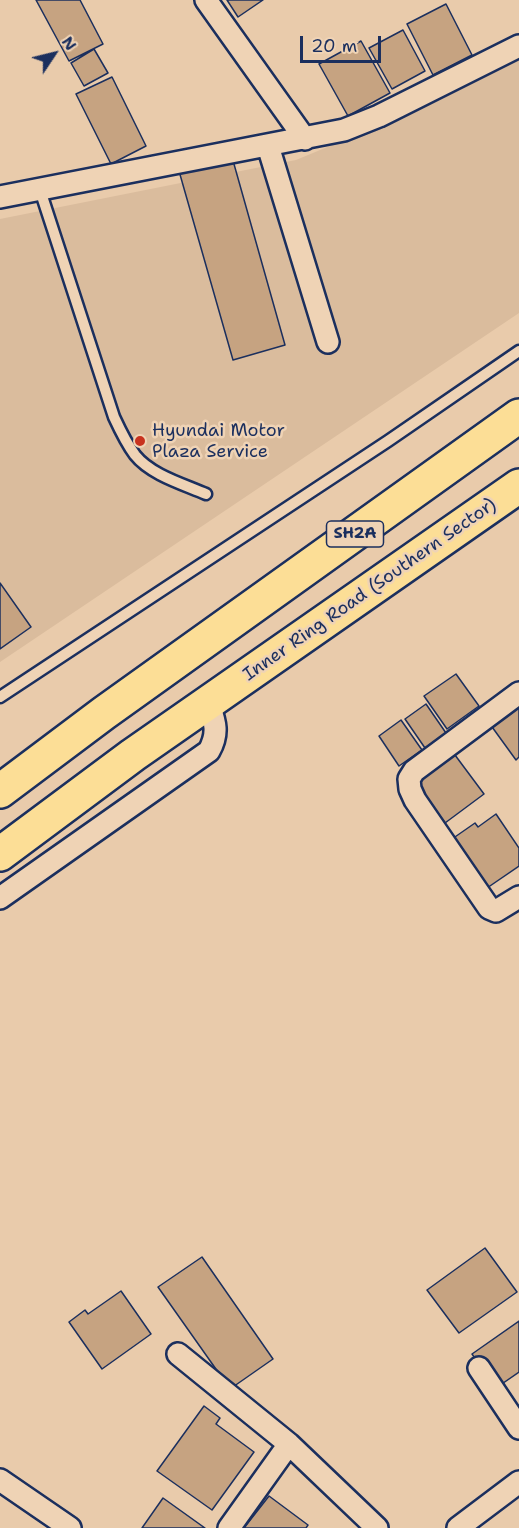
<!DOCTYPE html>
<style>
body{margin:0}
#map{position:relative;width:519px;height:1528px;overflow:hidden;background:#e9cbab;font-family:"Shantell Sans",sans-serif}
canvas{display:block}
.north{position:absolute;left:24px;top:24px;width:60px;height:60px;-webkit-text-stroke:4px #efd3b5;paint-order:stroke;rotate:55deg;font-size:16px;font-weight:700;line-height:24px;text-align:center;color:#1b2f5e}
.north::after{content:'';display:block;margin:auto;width:21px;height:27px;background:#1b2f5e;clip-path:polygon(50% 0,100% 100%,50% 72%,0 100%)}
.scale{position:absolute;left:300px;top:36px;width:81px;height:27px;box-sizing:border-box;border:3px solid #1b2f5e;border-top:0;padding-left:8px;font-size:18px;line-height:21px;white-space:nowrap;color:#1b2f5e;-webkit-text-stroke:4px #efd3b5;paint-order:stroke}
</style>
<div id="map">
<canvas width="519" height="1528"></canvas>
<div class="north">N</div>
<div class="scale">20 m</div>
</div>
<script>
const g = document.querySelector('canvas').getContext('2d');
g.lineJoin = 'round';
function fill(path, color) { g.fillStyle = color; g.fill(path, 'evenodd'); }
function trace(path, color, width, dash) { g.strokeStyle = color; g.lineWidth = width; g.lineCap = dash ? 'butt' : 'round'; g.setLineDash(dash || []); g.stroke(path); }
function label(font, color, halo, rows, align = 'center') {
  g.font = font + ' "Shantell Sans",sans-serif'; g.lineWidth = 5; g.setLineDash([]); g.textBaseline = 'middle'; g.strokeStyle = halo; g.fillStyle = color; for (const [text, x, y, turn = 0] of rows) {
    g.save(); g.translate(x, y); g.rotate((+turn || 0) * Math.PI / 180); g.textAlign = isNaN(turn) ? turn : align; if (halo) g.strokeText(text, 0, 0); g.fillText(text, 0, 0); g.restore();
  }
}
fill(new Path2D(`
 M519 59V313L0 662V219L296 160 436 102Z`), '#dabc9d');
const building = new Path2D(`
 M36 0H80L103 44 69 61Z
 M227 0H263L238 17Z
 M446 4 472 55 433 75 407 24Z
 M403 30 425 71 392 89 369 48Z
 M361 41 390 93 348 116 319 64Z
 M94 49 108 73 84 86 71 63Z
 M112 77 146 146 111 164 76 94Z
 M232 157 285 345 233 360 179 171Z
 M0 583 31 627 0 649Z
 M456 674 479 706 447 729 424 696Z
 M519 697V757L516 760 487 720Z
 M426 704 446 733 425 748 405 719Z
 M401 720 422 750 399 766 379 736Z
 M452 751 484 794 445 823 413 781Z
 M496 814 519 848V866L487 888 452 839 475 823 478 827Z
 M485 1248 517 1292 459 1333 427 1290Z
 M202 1257 273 1359 230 1389 158 1287Z
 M121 1291 151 1334 102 1369 69 1322 85 1310 88 1314Z
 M519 1321V1372L496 1388 472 1354Z
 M204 1406 220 1418 216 1424 254 1452 212 1510 157 1471Z
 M269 1496 308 1525 306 1528H244Z
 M163 1498 205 1528H142Z`);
fill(building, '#c6a381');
trace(building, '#1b2f5e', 1.5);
const service = new Path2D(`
 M40 190 114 417C120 430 126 443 135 455 151 475 183 484 206 494
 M0 697 388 441 519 351`);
const minor = new Path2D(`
 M206 0 305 139
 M268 146 328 342
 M0 197 344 130 379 116 519 46
 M519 693 414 771 409 779 410 789 415 800 489 908 496 911 519 897
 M0 898 209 751C219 733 215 722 209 704
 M178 1354 289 1444 377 1528
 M479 1368 519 1428
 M0 1480 70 1528
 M229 1528 289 1444
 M458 1528 519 1482`);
const primary = new Path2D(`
 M0 791 104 713 519 416
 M0 854 133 755 519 486`);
trace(service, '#1b2f5e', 15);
trace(minor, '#1b2f5e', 26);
trace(primary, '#1b2f5e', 38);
trace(service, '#efd3b5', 10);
trace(minor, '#efd3b5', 21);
trace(primary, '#fcde96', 33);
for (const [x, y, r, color] of [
 [140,441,6,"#c8321e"]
]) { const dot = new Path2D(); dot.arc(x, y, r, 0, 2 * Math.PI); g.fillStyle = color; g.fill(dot); trace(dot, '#efd3b5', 2); }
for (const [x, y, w] of [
 [355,534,57]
]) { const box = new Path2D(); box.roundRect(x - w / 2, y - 13, w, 26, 4.5); g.fillStyle = '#efd3b5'; g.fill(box); trace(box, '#1b2f5e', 1.5); }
label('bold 16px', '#1b2f5e', null, [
 ["SH2A",355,534]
]);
label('18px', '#1b2f5e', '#efd3b5', [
 ["Hyundai Motor",152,431],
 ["Plaza Service",152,452]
], 'left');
label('18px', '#1b2f5e', '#efd3b5', [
 ["Inner Ring Road (Southern Sector)",370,590,-35]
]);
</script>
